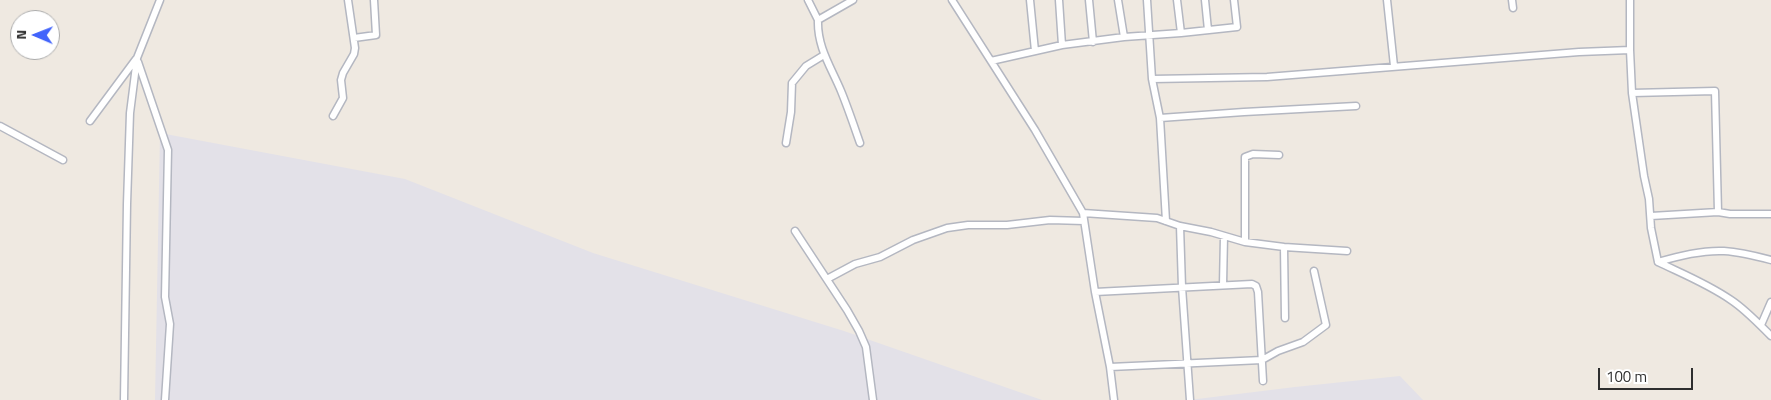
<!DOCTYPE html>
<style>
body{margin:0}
#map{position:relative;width:1771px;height:400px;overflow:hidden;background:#efe9e1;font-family:"Titillium Web",sans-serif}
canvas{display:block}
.north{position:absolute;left:10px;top:10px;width:50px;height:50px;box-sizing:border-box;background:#fff;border:1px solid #ababab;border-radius:50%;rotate:271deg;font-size:14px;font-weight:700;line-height:20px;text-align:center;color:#2e2e2e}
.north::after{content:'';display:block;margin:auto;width:18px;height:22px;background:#4264fb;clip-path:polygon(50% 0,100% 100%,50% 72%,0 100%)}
.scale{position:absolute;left:1598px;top:368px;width:95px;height:22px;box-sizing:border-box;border:2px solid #2e2e2e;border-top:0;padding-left:6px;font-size:15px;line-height:18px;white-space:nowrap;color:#2e2e2e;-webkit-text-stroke:4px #fff;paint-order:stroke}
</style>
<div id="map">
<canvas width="1771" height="400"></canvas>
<div class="north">N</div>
<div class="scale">100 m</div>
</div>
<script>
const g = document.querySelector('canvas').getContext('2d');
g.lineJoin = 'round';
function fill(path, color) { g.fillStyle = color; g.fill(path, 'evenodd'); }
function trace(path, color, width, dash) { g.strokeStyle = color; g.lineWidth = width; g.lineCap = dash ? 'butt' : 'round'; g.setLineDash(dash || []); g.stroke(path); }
fill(new Path2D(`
 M160 133 405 179 593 253 844 331 1042 400H155Z
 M1400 376 1423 400H1189L1295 387Z`), '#e3e1e8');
const minor = new Path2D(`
 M808 0 818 20 853 0
 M952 0 1035 130 1083 213 1095 292 1110 367 1114 400
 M1030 0 1035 51
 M1059 0 1062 45
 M1089 0 1093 42
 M1118 0 1124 37
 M1147 0 1152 79 1160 118 1166 221
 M1177 0 1181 33
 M1205 0 1208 30
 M1387 0 1394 66
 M1512 0 1513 8
 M818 20C817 47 831 67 841 91 848 108 854 126 860 143
 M354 38 376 35 374 0
 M1630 50V0
 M991 61 1062 45 1124 37 1181 33 1237 27 1234 0
 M138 62 168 150 165 297 170 324 165 400
 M1152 79 1267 77 1579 52 1630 50 1632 93 1644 176 1649 199 1651 228 1658 262
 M1632 93 1715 91 1718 212
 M333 116 343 98 341 80 343 73 354 54 355 48 348 0
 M1160 118 1244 112 1356 106
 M90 121 136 59
 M0 126 63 160
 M786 143 791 112 792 83 806 66 824 55
 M1083 213 1157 218 1180 226 1211 232 1245 242 1284 247 1347 251
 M1651 216 1718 212 1730 214H1771
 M1180 226 1182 287 1190 400
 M795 231 847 310 859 331 866 347 873 400
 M1245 242V157L1253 154 1279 155
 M1284 247 1285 318
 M1658 262C1683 274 1708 284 1731 300 1746 310 1758 323 1771 336
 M1658 262C1679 256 1702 250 1724 251 1740 252 1756 256 1771 260
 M827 279 855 264 880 257 913 240 947 228 968 225H1007L1050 220 1084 221
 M1223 285 1224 236
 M1095 292 1252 284 1256 286 1258 292 1263 381
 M1761 325 1771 302
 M1110 367 1262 360 1278 351 1303 342 1326 325 1314 271
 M124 400 127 204 130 113 137 58 160 0`);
trace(minor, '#b4b7c1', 9);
trace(minor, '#fff', 6);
</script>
